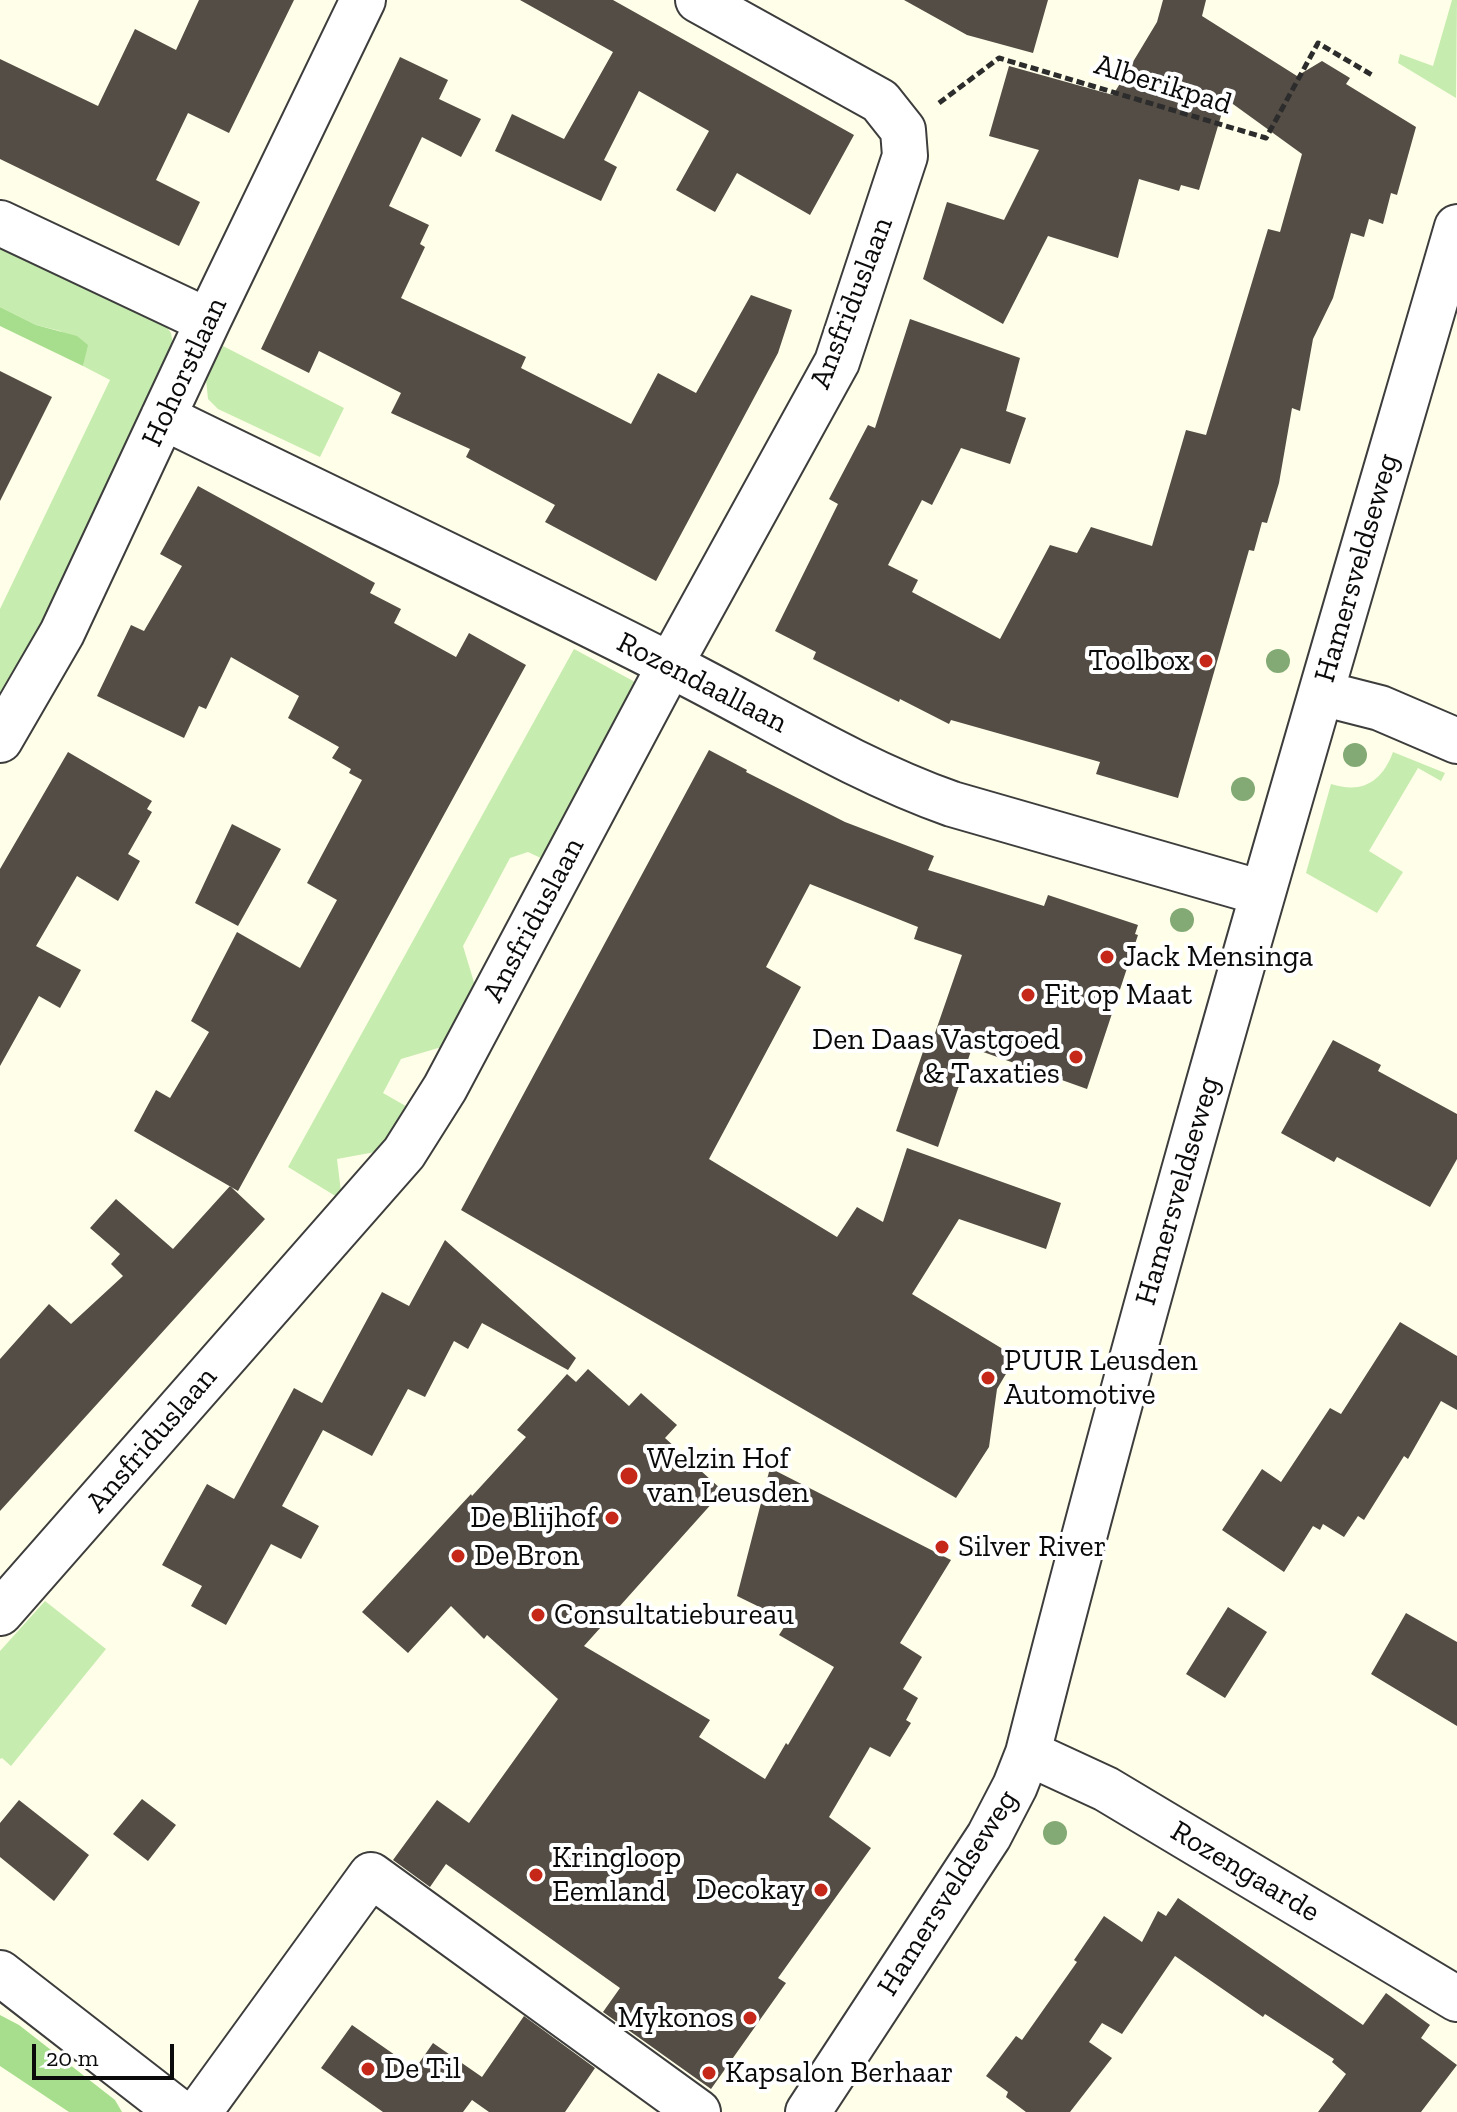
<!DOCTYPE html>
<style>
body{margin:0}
#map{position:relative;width:1457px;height:2112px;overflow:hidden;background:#fffee8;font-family:"Zilla Slab",serif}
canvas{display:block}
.scale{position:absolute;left:32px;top:2044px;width:142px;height:36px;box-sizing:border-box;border:4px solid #0a0a0a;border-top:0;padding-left:10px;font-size:24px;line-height:28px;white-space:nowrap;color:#0a0a0a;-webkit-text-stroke:6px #fff;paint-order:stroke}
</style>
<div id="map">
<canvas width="1457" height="2112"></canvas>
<div class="scale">20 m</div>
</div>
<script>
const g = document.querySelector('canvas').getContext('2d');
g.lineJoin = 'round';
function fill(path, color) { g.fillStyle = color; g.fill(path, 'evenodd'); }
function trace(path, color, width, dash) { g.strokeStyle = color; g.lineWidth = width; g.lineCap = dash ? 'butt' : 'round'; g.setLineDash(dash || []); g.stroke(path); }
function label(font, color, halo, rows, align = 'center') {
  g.font = font + ' "Zilla Slab",serif'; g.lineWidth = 8; g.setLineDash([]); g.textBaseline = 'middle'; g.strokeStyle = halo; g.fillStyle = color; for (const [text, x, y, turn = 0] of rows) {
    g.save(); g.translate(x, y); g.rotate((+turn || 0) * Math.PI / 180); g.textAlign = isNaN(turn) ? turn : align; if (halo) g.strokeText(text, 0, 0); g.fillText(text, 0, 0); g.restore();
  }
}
fill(new Path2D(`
 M1452 0H1457L1456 98 1398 63 1400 54 1433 66Z
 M0 243 160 318 171 333 174 350 35 643 0 702V609L110 380 83 366 87 345 60 331 36 325 0 307Z
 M223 346 344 408 320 457 218 409 208 399 206 379Z
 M574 649 635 682 634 694 547 861 528 852 510 858 463 946 476 989 445 1046 401 1059 383 1093 411 1109 386 1150 337 1159 342 1200 288 1167Z
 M1393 752 1445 773 1441 781 1418 768 1369 851 1403 872 1377 913 1306 873 1331 784C1362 794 1382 782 1393 752Z
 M45 1601 106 1649 11 1766 2 1758 0 1759V1651Z`), '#c7ecaf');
fill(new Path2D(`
 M0 307 36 325 77 336 88 345 83 366 0 326Z
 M0 2015 19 2025 115 2100 122 2112H69L0 2066Z`), '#a7de8d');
fill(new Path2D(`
 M199 0H294L229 133 188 113 156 180 200 202 179 246 0 159V59L98 106 135 29 176 50Z
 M520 0H613L854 135 810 215 737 173 715 212 676 190 709 131 639 91 604 160 617 167 601 201 495 151 512 114 564 139 613 52Z
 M904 0H1048L1033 53 967 35Z
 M1163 0H1206L1202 16 1297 76 1322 61 1350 78 1346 84 1416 127 1397 195 1391 193 1383 224 1369 219 1364 237 1351 233 1333 298 1313 339 1300 411 1292 408 1279 483 1267 523 1262 522 1254 551 1249 550 1178 798 1096 774 1100 762 951 720 949 724 900 699 899 702 813 659 816 652 775 631 838 504 829 499 868 425 875 428 910 319 1020 358 1006 411 1026 418 1010 464 961 448 932 505 922 500 888 565 918 580 912 592 1000 639 1050 545 1077 553 1091 527 1152 546 1186 430 1206 435 1268 229 1280 232 1302 154 1226 99 1199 190 1181 185 1179 191 1139 179 1118 258 1048 236 1003 324 923 279 947 202 1004 220 1039 150 989 136 1009 66 1113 95 1157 22Z
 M400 57 448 80 439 99 481 119 461 157 422 137 389 206 429 225 420 244 425 247 401 298 526 357 521 368 631 424 658 373 696 393 751 295 792 310 778 353 656 581 545 522 555 505 466 457 470 449 391 413 401 393 319 351 309 373 261 349Z
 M0 371 52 397 0 501Z
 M198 486 375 583 370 593 401 609 394 623 456 657 469 633 526 665 238 1191 134 1131 156 1090 170 1098 209 1032 191 1021 237 932 300 968 337 900 307 883 362 780 349 773 351 769 332 758 339 747 288 718 299 696 231 657 206 709 199 706 184 738 97 696 131 625 144 631 182 566 160 554Z
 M709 750 747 770 746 772 845 822 934 856 928 870 1044 906 1048 895 1138 925 1135 934 1138 935 1087 1089 972 1048 938 1147 896 1131 929 1034 934 1036 962 955 914 939 918 927 810 884 766 967 801 987 709 1159 837 1237 857 1207 883 1222 907 1148 1061 1203 1046 1249 959 1219 912 1294 1016 1357 997 1389 989 1447 956 1498 461 1210Z
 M68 752 152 801 147 809 152 812 128 854 140 861 118 901 77 876 36 946 81 970 60 1008 39 996 0 1066V869Z
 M232 824 281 849 238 926 195 903Z
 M1333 1040 1381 1065 1378 1071 1457 1114V1159L1430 1207 1337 1157 1334 1162 1281 1133Z
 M230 1186 265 1219 0 1511V1359L49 1304 71 1324 123 1276 111 1264 120 1254 90 1228 116 1199 173 1249Z
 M445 1240 576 1358 568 1370 482 1323 468 1349 454 1341 425 1397 408 1389 372 1456 323 1430 282 1506 319 1526 301 1559 271 1544 226 1625 191 1606 202 1586 162 1565 207 1484 234 1499 294 1388 322 1403 382 1292 409 1306Z
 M1400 1322 1457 1356V1410L1441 1401 1408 1459 1404 1456 1364 1520 1358 1516 1344 1537 1323 1524 1320 1530 1313 1526 1284 1572 1222 1530 1262 1469 1281 1482 1330 1408 1341 1414Z
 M588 1369 629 1406 641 1393 677 1425 665 1438 723 1491 584 1646 710 1720 699 1737 765 1779 786 1743 788 1745 834 1667 779 1635 788 1621 737 1596 770 1468 951 1560 900 1643 922 1657 903 1689 918 1698 906 1720 911 1723 890 1757 870 1747 829 1817 871 1848 778 1978 786 1983 711 2089 603 2012 620 1988 446 1864 430 1887 393 1860 437 1800 469 1823 558 1699 487 1635 484 1639 451 1606 408 1653 362 1612 471 1494 472 1496 526 1437 517 1430 567 1374 576 1382Z
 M1228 1607 1267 1632 1225 1698 1186 1674Z
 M1406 1613 1457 1642V1726L1371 1674Z
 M142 1799 176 1825 148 1861 113 1834Z
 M19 1800 89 1855 54 1901 0 1857V1823Z
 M1178 1898 1363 2025 1386 1993 1430 2025 1421 2038 1457 2065 1421 2112H1318L1346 2074 1332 2062 1334 2059 1265 2014 1263 2017 1175 1956 1122 2034 1102 2023 1089 2042 1112 2058 1070 2112H1026L1006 2097 1008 2092 986 2076 1016 2036 1022 2040 1077 1962 1074 1960 1104 1916 1142 1942 1158 1911 1166 1916Z
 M524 2016 595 2068 565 2112H489L472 2100 463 2112H383L321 2068 352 2025 415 2069 433 2043 482 2077Z`), '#544d46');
const minor = new Path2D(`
 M0 223 208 321
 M163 417C332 500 503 580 670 665 764 712 853 769 952 804L1262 893
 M1321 693 1380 708 1457 741
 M0 740 62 633 208 321 363 0
 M0 1613 404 1153 445 1088 670 665 837 362 905 156 903 130 880 101 698 0
 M1028 1753 1106 1789 1457 1999
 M0 1973 179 2112
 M199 2112 371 1875 698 2112
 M808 2112 989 1836 1015 1786 1028 1753C1158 1240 1309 734 1457 227`);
trace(minor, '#3d3d3d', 48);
trace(new Path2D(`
 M939 103 999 58 1266 138 1318 43 1372 75`), '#2c2c2c', 5, [8, 4]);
trace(minor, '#fff', 44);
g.fillStyle = '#83aa75';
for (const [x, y] of [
 [1278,661],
 [1355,755],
 [1243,789],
 [1182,920],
 [1055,1833]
]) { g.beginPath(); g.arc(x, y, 12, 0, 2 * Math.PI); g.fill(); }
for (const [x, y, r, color] of [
 [1206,661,8,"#c52718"],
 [1107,957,8,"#c52718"],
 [1028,995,8,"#c52718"],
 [1076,1057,8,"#c52718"],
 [988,1378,8,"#c52718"],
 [629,1476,10,"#c52718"],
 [612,1518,8,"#c52718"],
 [942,1547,8,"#c52718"],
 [458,1556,8,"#c52718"],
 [538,1615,8,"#c52718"],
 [536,1875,8,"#c52718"],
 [821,1890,8,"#c52718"],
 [750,2018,8,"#c52718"],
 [368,2069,8,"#c52718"],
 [709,2073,8,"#c52718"]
]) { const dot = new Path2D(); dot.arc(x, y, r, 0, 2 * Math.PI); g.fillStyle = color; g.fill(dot); trace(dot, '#fff', 3); }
label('30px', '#0a0a0a', '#fff', [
 ["Alberikpad",1163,85,17],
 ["Ansfriduslaan",852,303,-69],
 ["Hohorstlaan",185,372,-65],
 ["Hamersveldseweg",1357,568,-74],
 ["Rozendaallaan",702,683,27],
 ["Ansfriduslaan",534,920,-62],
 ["Hamersveldseweg",1178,1191,-74],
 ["Ansfriduslaan",152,1440,-49],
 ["Rozengaarde",1245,1872,31],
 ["Hamersveldseweg",948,1893,-58]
]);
label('30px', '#0a0a0a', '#fff', [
 ["Toolbox",1190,661,"right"],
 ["Jack Mensinga",1123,957],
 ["Fit op Maat",1044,995],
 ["Den Daas Vastgoed",1060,1040,"right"],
 ["& Taxaties",1060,1074,"right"],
 ["PUUR Leusden",1004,1361],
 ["Automotive",1004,1395],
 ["Welzin Hof",647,1459],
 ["van Leusden",647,1493],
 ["De Blijhof",596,1518,"right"],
 ["Silver River",958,1547],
 ["De Bron",474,1556],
 ["Consultatiebureau",554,1615],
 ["Kringloop",552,1858],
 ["Eemland",552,1892],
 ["Decokay",805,1890,"right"],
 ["Mykonos",734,2018,"right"],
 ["De Til",384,2069],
 ["Kapsalon Berhaar",725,2073]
], 'left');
</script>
